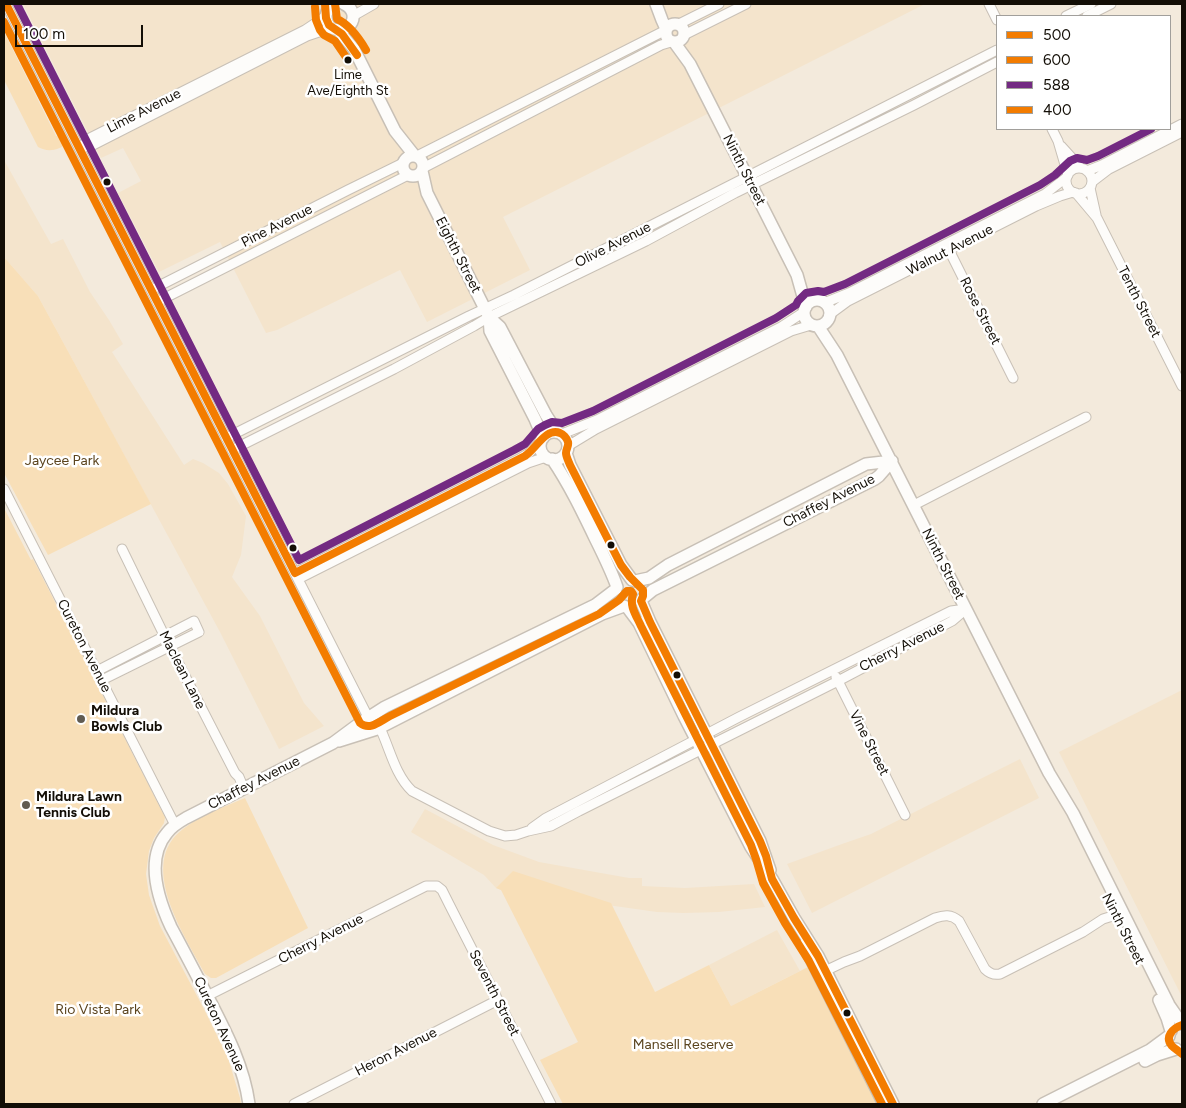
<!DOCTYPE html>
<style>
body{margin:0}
#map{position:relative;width:1186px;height:1108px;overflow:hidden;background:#f3eadc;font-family:Figtree,sans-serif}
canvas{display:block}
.frame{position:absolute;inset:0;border:5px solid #130e06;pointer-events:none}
.legend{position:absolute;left:996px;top:15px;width:175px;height:115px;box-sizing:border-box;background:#fff;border:1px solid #a19f9b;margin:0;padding:6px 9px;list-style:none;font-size:15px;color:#130e06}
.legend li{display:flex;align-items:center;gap:10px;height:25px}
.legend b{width:25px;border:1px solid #a19f9b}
.scale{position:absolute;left:15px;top:25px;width:128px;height:22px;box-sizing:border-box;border:2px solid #130e06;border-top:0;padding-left:6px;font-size:15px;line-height:18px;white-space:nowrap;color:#130e06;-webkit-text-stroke:4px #fff;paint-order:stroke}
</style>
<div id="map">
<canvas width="1186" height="1108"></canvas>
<div class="frame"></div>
<ul class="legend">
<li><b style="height:6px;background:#f37c00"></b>500</li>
<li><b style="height:6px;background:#f37c00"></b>600</li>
<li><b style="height:6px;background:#732a82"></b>588</li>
<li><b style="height:6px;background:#f37c00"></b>400</li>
</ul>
<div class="scale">100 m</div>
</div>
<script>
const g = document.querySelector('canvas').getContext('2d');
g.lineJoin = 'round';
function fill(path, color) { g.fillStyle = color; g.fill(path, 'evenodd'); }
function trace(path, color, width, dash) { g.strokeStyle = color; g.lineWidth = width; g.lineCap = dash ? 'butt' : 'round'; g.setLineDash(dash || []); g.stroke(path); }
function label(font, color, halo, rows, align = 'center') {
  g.font = font + ' Figtree,sans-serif'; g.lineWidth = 5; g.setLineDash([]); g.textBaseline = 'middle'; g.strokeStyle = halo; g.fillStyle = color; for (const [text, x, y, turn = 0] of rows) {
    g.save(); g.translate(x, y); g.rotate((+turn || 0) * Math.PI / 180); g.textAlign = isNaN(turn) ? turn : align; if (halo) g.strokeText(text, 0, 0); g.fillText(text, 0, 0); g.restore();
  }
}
fill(new Path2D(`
 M23 4H925L503 217 530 270 427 322 400 270 277 330 266 333 220 242 159 272 118 193 141 181 123 148 101 158Z
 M4 160 51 244 63 239 90 292 109 320 123 344 112 352 184 465 193 459 203 463 219 473 228 484 246 516 241 555 232 577 260 616 304 703 324 726 279 749 220 632 38 296 4 257Z
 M1182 690V997L1059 752Z
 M1020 759 1039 798 812 913 787 864 842 844 871 834Z
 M425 809 493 845 539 862 629 878H642V886L685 888 754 884 765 907 719 912 684 913 657 912 501 890 496 888 484 875 411 832Z
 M777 930 800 971 731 1006 709 965Z`), '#f4e4cc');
fill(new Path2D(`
 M4 32 56 136 65 138V144C59 151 46 152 38 147L4 80Z
 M4 257 38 296 151 504 48 555 4 473Z
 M4 508 31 560 33 559 165 817 164 823 154 838 149 851 146 874 149 895 160 926 205 1011 228 1058 240 1098 241 1104H4Z
 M537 638 538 642 461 681 459 677Z
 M449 681 452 686 390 716 389 711Z
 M245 798 308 928 216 978H211L205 974C185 936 136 864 183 829 201 815 224 807 245 798Z
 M513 871 611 903 655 992 709 965 731 1006 808 967 878 1104H563L540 1060 578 1042 501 890 496 888Z`), '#f8dfb8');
const street = new Path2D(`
 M6 4 368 717
 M989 4 997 20
 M353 16 374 4
 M1066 16 1091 4
 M1087 16 1111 4
 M679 24 719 4
 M684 35 746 4
 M1052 129 1058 141 1068 175
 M1061 146 1081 168
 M82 148 93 145 307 36 331 28
 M80 149 90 138 305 30 326 16
 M417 156 666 30
 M423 168 661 45 671 42
 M1066 181a13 13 0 1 1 26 0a13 13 0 1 1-26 0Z
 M1087 171 1102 165 1182 124
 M1092 182 1109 169 1182 132
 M1090 188 1096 215
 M1076 193 1097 218 1182 386
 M947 246 1013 378
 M151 290 348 190 403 163
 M157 302 408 175
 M824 303 849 293 1045 194 1067 177
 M829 315 848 301 1036 206 1060 196 1073 192
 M562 434 597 420 781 327 804 312
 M226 438 469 316 514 295 997 50
 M568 446 596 429 791 331 811 325
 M232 450 394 369 474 326 489 317 646 241 735 193 914 105 997 62
 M4 489 175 825
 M914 505 1086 417
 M122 549 165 637 235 773 239 777 244 789
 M295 573 519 459 529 453 541 441
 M298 579 528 463 546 457
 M97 671 194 621 199 632 102 680
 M836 677 905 815
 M380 728C390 749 395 775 412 791L489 831 505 836 516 835 528 831 551 826 579 811 838 681 952 621 966 609
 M532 828 546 818 739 717 951 611 966 609
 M825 971 844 962 860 956 935 918C944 915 951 914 959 921L985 969C990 974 994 975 1000 974L1083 932 1103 919 1122 913
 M207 996 414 892 426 886H437L442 890 449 904 551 1104
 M294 1104 498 1000`);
const secondary = new Path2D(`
 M335 4C325 9 323 19 331 28 351 37 362 12 344 4
 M656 4 662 20 666 29
 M666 33a9 9 0 1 1 18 0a9 9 0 1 1-18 0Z
 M338 30 354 49 395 131 414 155
 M674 42 690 64 797 275 806 307
 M403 166a10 10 0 1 1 20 0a10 10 0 1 1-20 0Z
 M422 171 427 193 489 317 490 331 535 419 543 438
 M804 313a13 13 0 1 1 26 0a13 13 0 1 1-26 0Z
 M489 317 500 327 546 415 557 432
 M818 326 837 355 1049 773 1073 813 1169 1005 1182 1024
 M540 446a14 14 0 1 1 28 0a14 14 0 1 1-28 0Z
 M566 453 570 465 621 565 632 580
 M552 459C569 484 582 511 595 538 603 554 611 570 617 587
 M635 581 649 578 668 565 866 464 892 461
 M642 599 653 590 875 479 879 476 892 461
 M641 601 650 622 760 841 770 870
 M627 607 639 623 684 716 751 847 772 879 794 918 818 956 893 1104
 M339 741 377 729 602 614 624 606
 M804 945 884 1104
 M1159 1000 1167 1018 1171 1031
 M1145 1061 1157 1055 1176 1049
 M249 1104C244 1067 227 1034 210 1001 197 976 184 951 171 927 158 899 145 859 167 833 172 826 179 822 186 818L333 743 360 723 385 707 595 605 616 589
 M1043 1104 1150 1050 1169 1036`);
trace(street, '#c8c0b6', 11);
trace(secondary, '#c8c0b6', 14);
trace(street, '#fdfcfa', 9);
trace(secondary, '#fdfcfa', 11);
trace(new Path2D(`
 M6 4 295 573 525 456C535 450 546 427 560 433 563 434 567 438 568 442 569 446 566 449 566 453 566 457 569 462 570 465L621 565 630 577 643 590V596L641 601 650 622 760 841 766 856 772 879 794 918 818 956 893 1104
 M325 4 326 18 329 25 342 34 357 55
 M1182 1025C1173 1028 1164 1037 1172 1046 1175 1049 1179 1051 1182 1054`), '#f37c00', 8);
trace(new Path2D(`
 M315 7 316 20 320 30 324 35 335 41 348 60
 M4 22 360 723C370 731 380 721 390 716L599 614 619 600 627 591H631L633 594C629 606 636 615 641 626L751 845 756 859 763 883 785 923 809 961 882 1104`), '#f37c00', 8);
trace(new Path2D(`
 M17 4 299 560 514 450 525 444 538 429 545 425 552 422 562 423 593 411 776 318 796 305 798 301 806 293 818 291 824 292 845 284 1040 185 1055 175 1070 161 1077 158 1087 160 1098 156 1151 129`), '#732a82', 8);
trace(new Path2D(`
 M335 4 337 19C350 25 359 38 366 50`), '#f37c00', 8);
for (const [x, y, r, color] of [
 [348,60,4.5,"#130e06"],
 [107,182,4.5,"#130e06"],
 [611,545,4.5,"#130e06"],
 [293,548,4.5,"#130e06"],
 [677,675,4.5,"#130e06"],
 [81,719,5,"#615b51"],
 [26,805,5,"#615b51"],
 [847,1013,4.5,"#130e06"]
]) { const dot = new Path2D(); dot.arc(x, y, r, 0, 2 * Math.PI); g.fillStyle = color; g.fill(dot); trace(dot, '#fff', 2); }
label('13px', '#130e06', '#fff', [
 ["Lime",348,75],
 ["Ave/Eighth St",348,91]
]);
label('14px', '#130e06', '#fff', [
 ["Lime Avenue",144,111,-27],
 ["Ninth Street",744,170,63],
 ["Pine Avenue",277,226,-27],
 ["Olive Avenue",613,245,-27],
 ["Walnut Avenue",950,250,-27],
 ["Eighth Street",458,255,63],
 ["Tenth Street",1139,302,63],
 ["Rose Street",980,311,63],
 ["Chaffey Avenue",829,501,-27],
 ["Ninth Street",943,564,63],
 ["Cureton Avenue",84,646,63],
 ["Cherry Avenue",902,647,-27],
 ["Maclean Lane",182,670,63],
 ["Vine Street",869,743,63],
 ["Chaffey Avenue",254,783,-27],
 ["Ninth Street",1123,929,63],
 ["Cherry Avenue",321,939,-27],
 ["Seventh Street",494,993,63],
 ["Cureton Avenue",219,1024,65],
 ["Heron Avenue",396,1052,-27]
]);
label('14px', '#5b441e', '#fff', [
 ["Jaycee Park",62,461],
 ["Rio Vista Park",98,1010],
 ["Mansell Reserve",683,1045]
]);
label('bold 14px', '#130e06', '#fff', [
 ["Mildura",91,711],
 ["Bowls Club",91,727],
 ["Mildura Lawn",36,797],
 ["Tennis Club",36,813]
], 'left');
</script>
